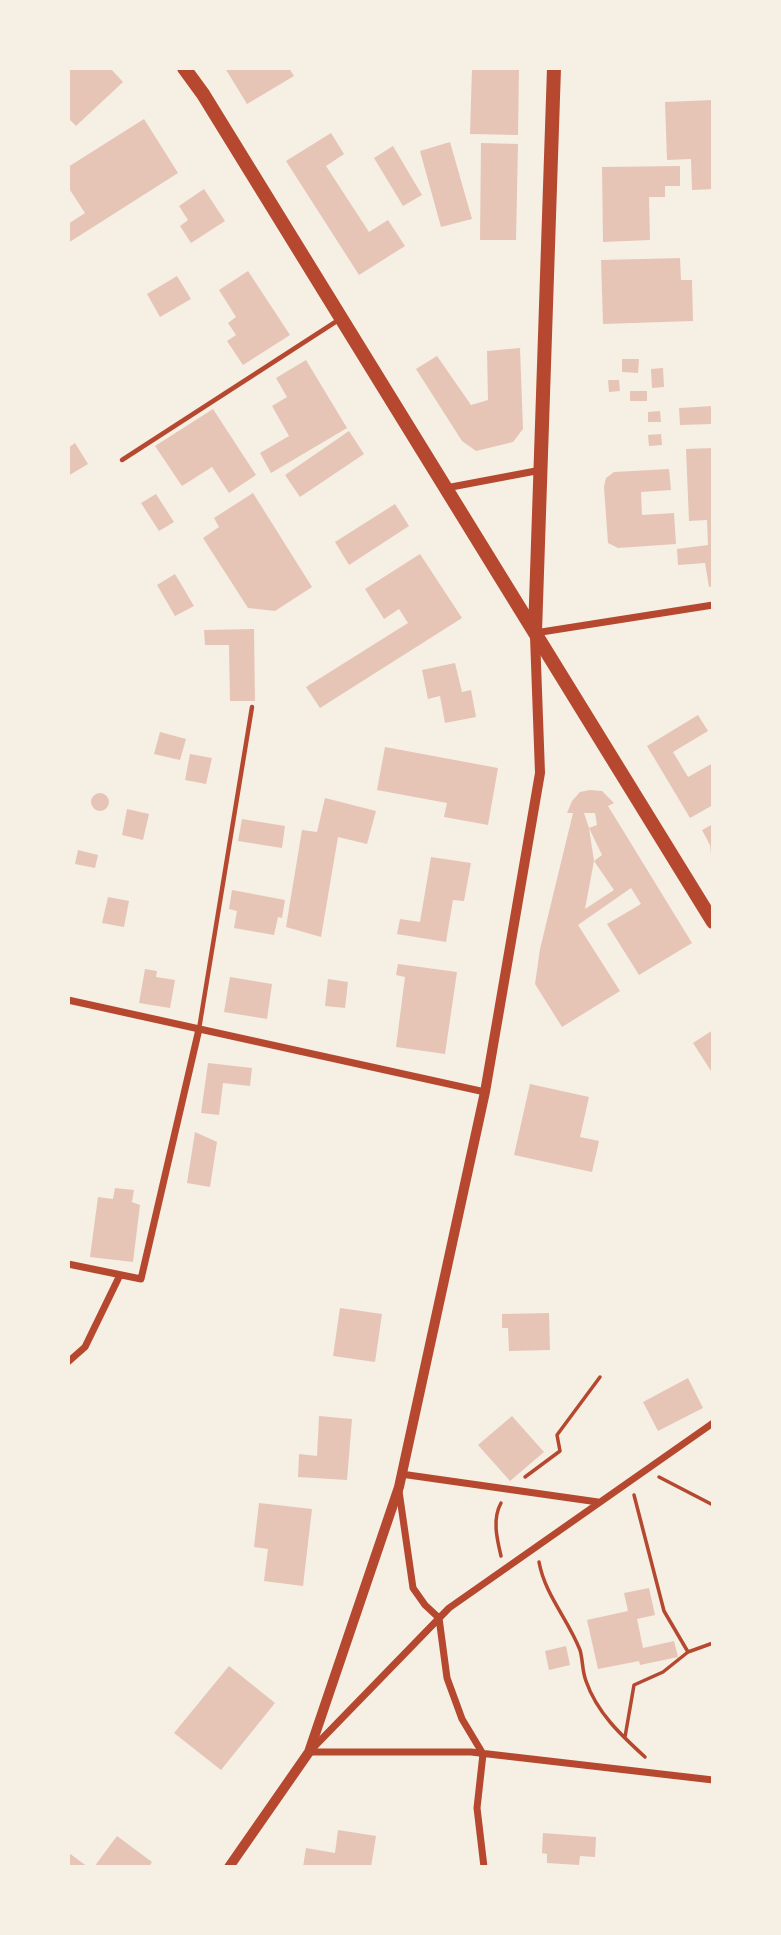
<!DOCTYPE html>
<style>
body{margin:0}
#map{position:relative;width:781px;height:1935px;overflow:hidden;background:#f6efe4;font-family:"Sofia Sans Condensed",sans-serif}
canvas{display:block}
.frame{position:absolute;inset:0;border:70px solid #f6efe4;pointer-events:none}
</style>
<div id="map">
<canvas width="781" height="1935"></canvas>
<div class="frame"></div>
</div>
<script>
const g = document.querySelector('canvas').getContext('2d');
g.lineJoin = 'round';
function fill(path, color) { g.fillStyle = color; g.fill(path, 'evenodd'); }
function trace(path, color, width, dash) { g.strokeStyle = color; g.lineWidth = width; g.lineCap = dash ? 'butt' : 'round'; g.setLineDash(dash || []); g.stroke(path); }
fill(new Path2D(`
 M68 68H110L123 82 76 126 68 118Z
 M225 68H289L294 76 247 104Z
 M472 68H519L518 135 470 134Z
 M713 100V189L692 190 691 159 667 160 665 102Z
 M144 119 178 173 68 243V224L85 213 68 187V167Z
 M331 133 344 154 326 166 369 232 388 220 405 246 359 275 286 161Z
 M450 142 472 219 441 227 420 151Z
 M481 143 518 144 516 240H480Z
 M393 146 422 195 403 206 374 158Z
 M680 166V186H665V197H649L650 240 603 242 602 167Z
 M204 189 225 221 191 243 180 226 188 220 179 206Z
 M680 258 681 280H692L693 321 603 324 601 260Z
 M248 271 290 335 243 365 227 341 236 335 228 323 236 317 219 290Z
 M177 276 191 299 160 317 147 294Z
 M520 348 523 429 513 442 476 451 462 441 416 369 437 356 471 405 488 400 487 351Z
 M622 359H639L638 373 622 372Z
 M306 360 347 428 271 473 260 453 289 436 272 406 287 397 276 378Z
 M663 368 664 387 652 388 651 369Z
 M608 380H619L620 391 609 392Z
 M630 391H647V401H630Z
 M713 406V424L680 425 679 408Z
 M213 409 256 475 229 493 212 467 182 486 155 446Z
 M660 411 661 422H648V412Z
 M349 431 364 454 300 497 285 475Z
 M661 434 662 445 649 446 648 435Z
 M75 443 88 464 68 476V448Z
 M713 448V586L709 587 705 563 678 565 677 549 708 545 707 520 689 521 686 449Z
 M669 469 671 490 641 492 642 515 674 513 676 544 618 548 608 543 604 487 606 478 614 472Z
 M253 493 312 587 275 611 248 608 203 538 219 527 214 518Z
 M156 494 174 522 159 531 141 503Z
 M395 504 409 526 349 565 335 542Z
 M420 554 462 618 320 708 306 687 408 623 399 609 384 619 365 589Z
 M175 574 194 606 175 616 157 585Z
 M254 629 255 701H230L229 645H205L204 630Z
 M455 663 462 692 471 690 476 717 445 723 440 696 428 699 422 670Z
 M698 715 708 731 673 752 688 777 713 763V805L690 818 647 746Z
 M160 732 186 739 180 760 154 754Z
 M385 747 498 768 488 825 444 817 447 803 377 790Z
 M190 754 212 758 206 784 185 780Z
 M590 790 602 791 614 803 608 806 692 943 639 975 607 924 641 904 631 888 578 925 620 991 562 1027 535 984 540 949 573 813H567L572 801 580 792ZM584 813H595L597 825 589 828 602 855 594 861 614 890 585 909 594 861 589 828Z
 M91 802a9 9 0 1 1 18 0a9 9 0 1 1-18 0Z
 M325 798 376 811 367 844 338 837 321 937 286 927 302 830 317 832Z
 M127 809 149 814 143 840 122 835Z
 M242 819 285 826 282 848 238 841Z
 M713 824V854H711L710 845 702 830Z
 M78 850 98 855 95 868 75 864Z
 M431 857 471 863 464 901 453 900 446 942 397 934 400 919 420 922Z
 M232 890 285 900 282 918 278 917 274 935 234 928 237 911 229 909Z
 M108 897 129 901 124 927 102 923Z
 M398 964 457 972 445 1054 396 1047 405 977 396 975Z
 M145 969 157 971 156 977 175 980 170 1008 139 1003Z
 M230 977 272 984 267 1019 224 1012Z
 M328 979 348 982 345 1008 325 1006Z
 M713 1030V1074L693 1043Z
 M208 1063 252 1068 250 1086 223 1083 219 1115 201 1113Z
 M530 1084 589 1097 580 1137 599 1141 592 1172 514 1155Z
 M195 1132 217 1142 210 1187 187 1183Z
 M115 1188 134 1190 132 1202 140 1205 133 1262 90 1257 98 1197 113 1199Z
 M340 1308 382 1314 375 1362 333 1356Z
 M549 1313 550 1350 509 1351 508 1328H502V1314Z
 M688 1378 703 1408 658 1431 643 1402Z
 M319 1416 352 1419 347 1480 298 1477 299 1454 317 1456Z
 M512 1416 544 1452 510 1481 478 1445Z
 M259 1503 312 1509 303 1586 264 1581 268 1549 254 1547Z
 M649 1588 655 1615 637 1619 643 1648 674 1641 678 1657 640 1665 639 1661 598 1669 587 1620 628 1611 624 1593Z
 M566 1646 570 1665 549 1670 545 1651Z
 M229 1666 275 1703 221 1770 174 1733Z
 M338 1830 376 1836 371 1867H303L306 1848 335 1853Z
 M543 1833 596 1837 595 1857 580 1856 579 1865 547 1863V1854L542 1853Z
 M117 1836 152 1862 149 1867H94Z
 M69 1853 88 1867H68Z`), '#e6c5b7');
trace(new Path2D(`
 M525 1477 560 1451 557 1435 600 1377
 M659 1477 713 1505
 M634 1495 664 1611 688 1652
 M501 1503C492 1519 497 1539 501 1556
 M539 1562C545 1595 568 1619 580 1650 583 1660 582 1671 586 1681 597 1713 621 1735 645 1757
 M625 1737 634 1685 663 1672 688 1652 713 1643`), '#b5482f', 3.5);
trace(new Path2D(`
 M122 460 340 319
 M199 1029 252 707`), '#b5482f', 4.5);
trace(new Path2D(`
 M446 488 541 470
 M535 633 713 605
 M68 1000 485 1092
 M68 1264 141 1279 199 1029
 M68 1362 85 1347 120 1275
 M401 1474 598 1502
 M399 1491 413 1588 425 1605 439 1618 447 1678 462 1719 483 1754 477 1808 484 1867
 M312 1749 449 1608 713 1423
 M309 1752H471L713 1780`), '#b5482f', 7);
trace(new Path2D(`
 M229 1867 309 1752 399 1487 485 1092 540 773 535 636`), '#b5482f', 10);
trace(new Path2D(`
 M184 68 203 94 713 922
 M535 632 554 68`), '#b5482f', 14);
</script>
